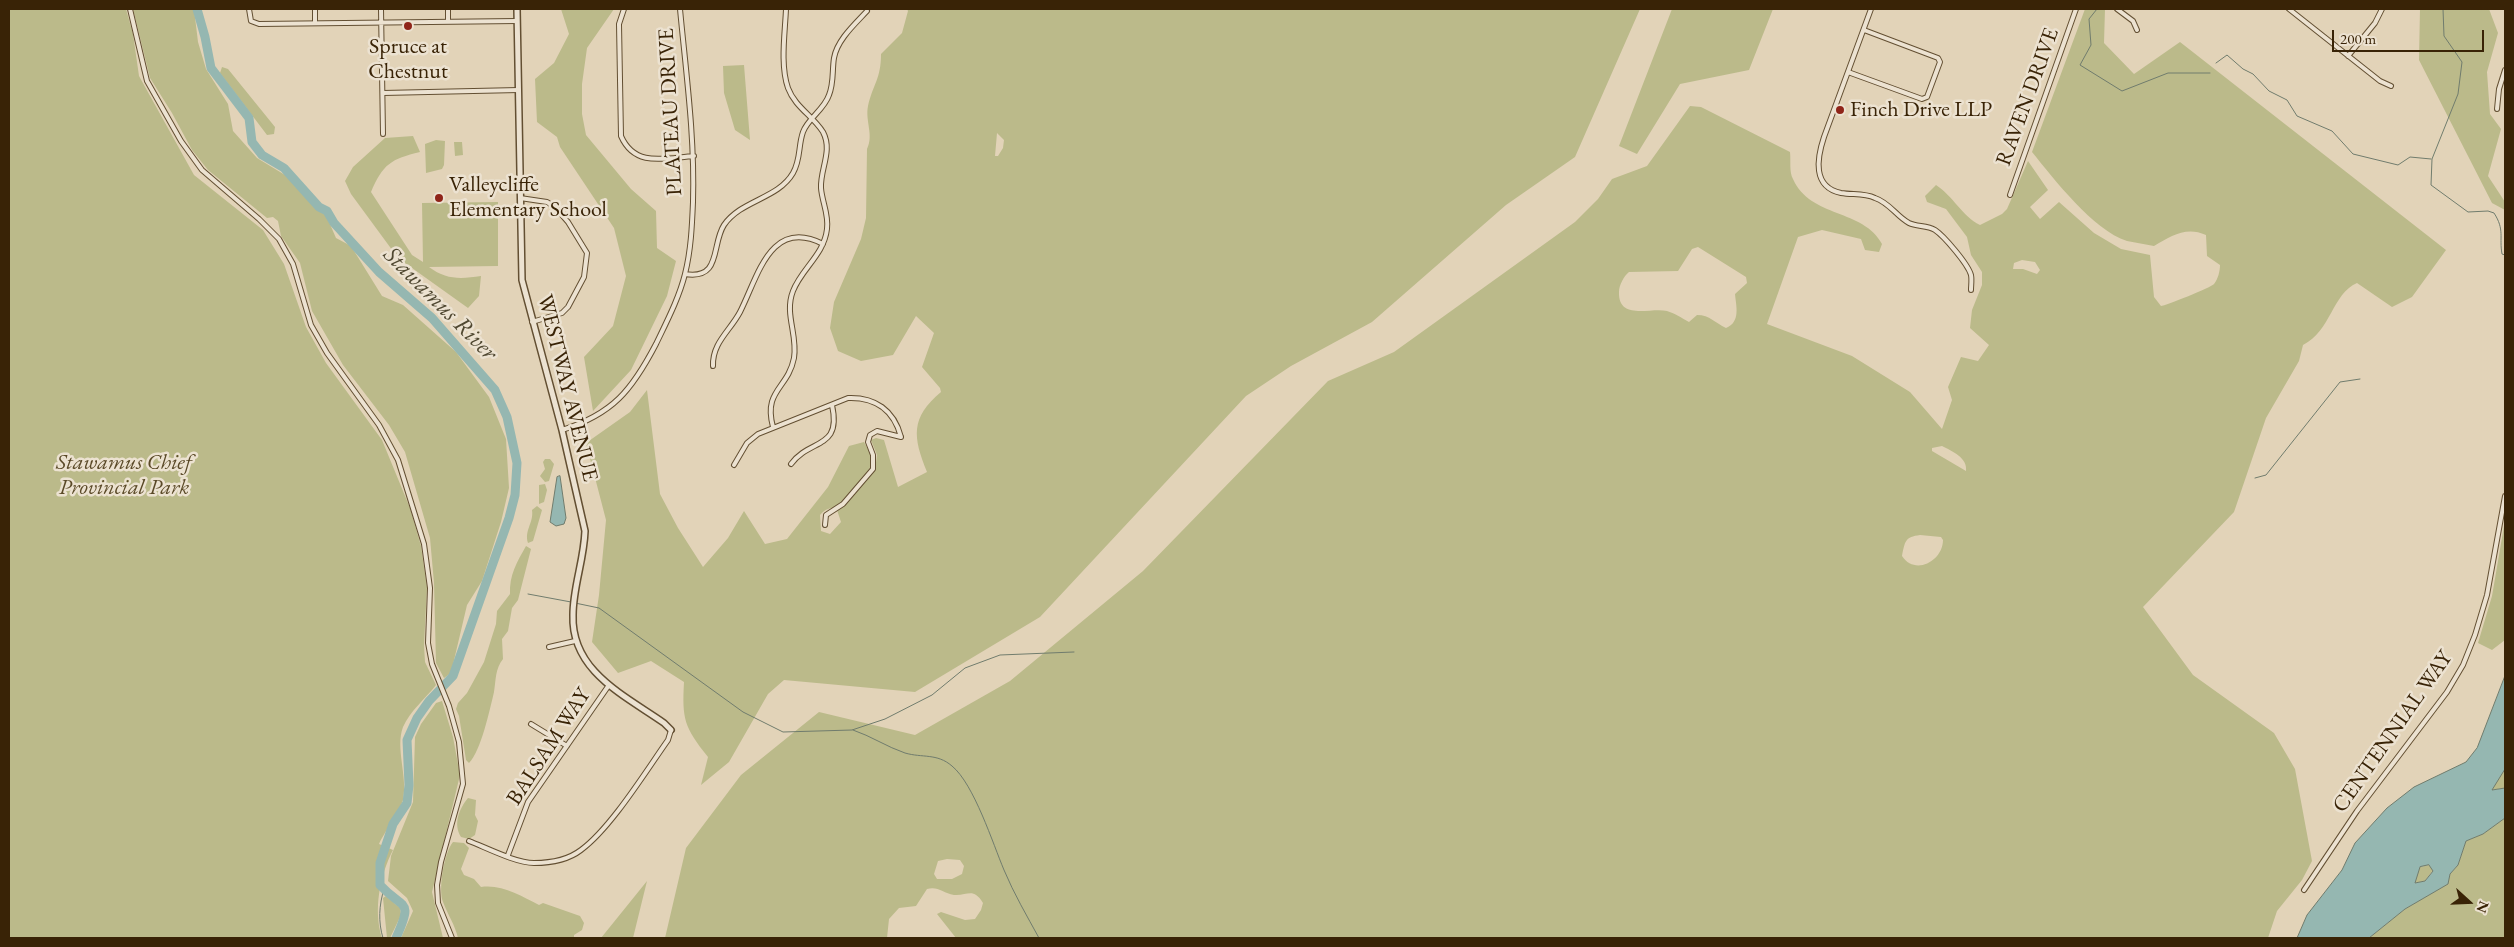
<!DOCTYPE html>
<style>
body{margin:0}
#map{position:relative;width:2514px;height:947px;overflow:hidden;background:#e2d3b8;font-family:"EB Garamond",serif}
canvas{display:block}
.frame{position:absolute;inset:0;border:10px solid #392306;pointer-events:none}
.north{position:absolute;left:2444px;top:877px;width:50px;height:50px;-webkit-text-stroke:4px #ece2d1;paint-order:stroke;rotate:110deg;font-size:14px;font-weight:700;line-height:20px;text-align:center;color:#392306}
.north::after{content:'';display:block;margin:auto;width:18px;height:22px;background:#392306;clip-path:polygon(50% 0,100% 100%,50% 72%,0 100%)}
.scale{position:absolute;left:2332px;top:30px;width:152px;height:22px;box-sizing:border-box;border:2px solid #392306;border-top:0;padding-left:6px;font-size:15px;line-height:18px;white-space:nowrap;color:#392306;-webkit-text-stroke:4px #ece2d1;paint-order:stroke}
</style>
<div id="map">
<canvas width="2514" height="947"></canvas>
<div class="frame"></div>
<div class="north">N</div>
<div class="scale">200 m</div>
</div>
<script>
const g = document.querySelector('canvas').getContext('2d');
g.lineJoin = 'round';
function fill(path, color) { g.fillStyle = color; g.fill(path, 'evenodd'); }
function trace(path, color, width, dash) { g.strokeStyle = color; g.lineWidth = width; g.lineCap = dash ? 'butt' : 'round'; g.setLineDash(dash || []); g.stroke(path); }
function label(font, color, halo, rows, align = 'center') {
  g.font = font + ' "EB Garamond",serif'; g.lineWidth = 5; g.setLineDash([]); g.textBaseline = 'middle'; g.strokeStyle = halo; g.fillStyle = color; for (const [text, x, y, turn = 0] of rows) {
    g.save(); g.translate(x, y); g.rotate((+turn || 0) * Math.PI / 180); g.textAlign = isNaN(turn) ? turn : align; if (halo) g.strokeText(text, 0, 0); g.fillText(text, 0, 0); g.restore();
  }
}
fill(new Path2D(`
 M9 9H126L133 34 139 76 194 175 263 230 284 264 306 327 326 363 382 440 410 508 421 546 427 587 424 645 425 662 436 685C426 698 410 711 403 727 395 748 408 777 403 800 400 810 384 833 379 844L393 850C380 875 373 910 382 938H9Z
 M133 9H194L198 42 206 69 228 104 233 131 257 158 285 175 326 215 336 238 351 246 382 296 403 305 456 352 489 397 506 439 509 488 501 522 482 581 467 605 451 673 444 678 436 663 434 583 430 538 405 452 389 425 343 365 312 311 300 263 281 236 278 221 273 217 267 218 208 170 192 150 172 113 150 78Z
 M561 9H614L587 48 582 84V114L586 135 631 189 656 211 657 248 676 261 667 296 631 370 593 411 584 357 613 326 626 276 614 228 560 147 557 137 537 122 535 79 554 63 569 34Z
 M907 9H1640L1575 157 1506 205 1372 322 1291 366 1246 396 1040 617 915 692 784 680 768 694 729 762 701 785 708 757C684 727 682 719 684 682L651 661 618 673 592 642 599 595 606 520 586 443 630 412 647 390 660 494 678 528 703 567 728 538 744 511 765 544 787 539 828 487 849 446 864 442C867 448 873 456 872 464 871 470 843 503 837 506 830 509 826 508 820 515L821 531 830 534 841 522 837 510 875 470 877 455 871 440 876 438 884 440 898 487 927 472C913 437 910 418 941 392L940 388 922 367 934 333 916 316 893 355 861 361 838 351 830 328 834 302 861 239 866 218 867 149C874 135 865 121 868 106 873 84 881 79 881 54L902 33 908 11ZM997 133 1004 140 1003 148 998 156H995Z
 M1672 9H1773L1749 70 1680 84 1637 154 1619 146Z
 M2085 9H2105L2104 43 2134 74 2180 42 2446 250 2412 297 2392 307 2357 283C2332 294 2331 331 2303 345L2299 361 2266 418 2234 512 2143 607 2193 675 2274 733 2295 769 2312 861 2302 880 2277 911 2268 938H956L937 914 941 912 965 920 975 919 981 910 983 903C973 887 968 896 954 895 943 893 938 886 927 889L916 906 899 908 889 919 887 938H665L686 848 741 775 819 712 915 735 1010 681 1143 571 1328 381 1394 352 1575 222 1598 199 1612 179 1647 166 1690 106 1701 107 1790 152C1791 161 1789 172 1793 179 1810 218 1864 209 1882 244L1879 252 1865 250 1861 239 1822 230 1798 237 1767 324 1852 356 1910 392 1942 429 1952 400 1948 387 1961 357 1978 361 1989 345 1970 328 1972 310 1982 285V272L1971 255 1967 237 1946 209 1927 202 1925 196 1936 185C1953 196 1962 216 1980 225L2002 214 2007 209 2028 161 2048 190 2030 207 2040 219 2059 202 2094 233 2121 249 2150 255 2154 297 2161 306C2165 306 2212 287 2214 284 2218 279 2220 271 2220 265L2207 256 2206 235C2186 226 2171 236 2154 246 2145 244 2136 243 2127 241 2093 230 2054 179 2032 152ZM1698 247 1746 277 1747 283 1735 294C1736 306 1741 322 1726 328 1715 323 1710 315 1697 315L1689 322C1682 318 1674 313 1667 311 1651 307 1618 321 1619 292 1619 285 1624 276 1629 272L1678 271 1692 249ZM2022 260 2035 262 2040 270 2037 274 2023 269H2013L2014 263ZM1942 446C1952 451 1968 458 1966 471L1932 451V448ZM1920 535 1941 537 1943 540C1943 561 1915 576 1902 556 1905 541 1905 537 1920 535ZM947 859 960 860 964 866 962 874 952 879H937L934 874 938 861Z
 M2420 9H2489L2498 33 2487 72 2490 114 2501 129 2488 176 2505 202V210L2492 203 2419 60Z
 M744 65 750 140 735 130 724 93 723 66Z
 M222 67 228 69 275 127 274 134 267 135 220 73Z
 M413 136 420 152C391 159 383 164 371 192L412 255 423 262 422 203 498 202V266L429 267C446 280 461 279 481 276L479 296 468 308 398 258 351 194 345 181 353 167 385 138Z
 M436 140 445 141 444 165 442 169 426 173 425 144Z
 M454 142H462L463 155 455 156Z
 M545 459H550L554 464 549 481 545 482 540 476 545 469 543 462Z
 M545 484 547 490 544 502 539 504V485Z
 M537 506 542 510 533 541 528 543C524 530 534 523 532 510Z
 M2505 520V640L2492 650 2478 643 2492 596Z
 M526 546 531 549 518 600 512 608 508 631 502 639 503 659C495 669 496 680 494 692 490 709 481 751 469 763L466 760 459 716 456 709 458 703 467 693 484 662 496 624 497 611 510 594C509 575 517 562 526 546Z
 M442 701 453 737 460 775 432 892 443 938H401L413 911 407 898 388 881 391 856 413 802 415 737 421 724 436 703Z
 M2505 769V788L2491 790 2503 770Z
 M468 798 476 800 475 815 478 821 475 835 469 839 461 837C453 824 459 809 468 798Z
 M2505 818V938H2369L2405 909 2447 884 2450 874 2458 865 2466 841 2483 834Z
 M453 842 464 843 469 848 461 869 464 875 474 879 481 887C502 884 521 896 539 905L543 903 580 916 584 923 582 930 574 935V938H458C455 925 448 915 443 902 438 889 444 853 453 842Z
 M2429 865 2433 870 2425 881 2414 883 2420 867Z
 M647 881 633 938H601Z
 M386 896 400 908 401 915 390 938H387L383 898Z`), '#bbba8a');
const water = new Path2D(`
 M560 476 566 518 564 524 556 526 550 522 557 477Z
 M2505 676V769L2492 790 2505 788V818L2483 834 2466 841 2458 865 2450 874 2448 884 2405 909 2369 938H2297L2307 915 2342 870 2355 843 2387 808 2414 787 2466 762 2477 748ZM2429 865 2433 871 2425 881 2415 883 2420 867Z`);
fill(water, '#95b7b1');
trace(water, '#707c6d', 1);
trace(new Path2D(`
 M2097 9 2089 19 2091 45 2080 65 2122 91 2168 73H2210
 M2443 9 2444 36 2462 62 2458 94 2432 159 2431 185 2468 212 2488 211 2494 213C2505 230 2499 237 2502 254L2505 255
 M2216 63 2227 55 2243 69 2253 74 2269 91 2287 100 2297 116 2332 131 2353 154 2398 165 2410 157 2431 159
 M2255 478 2266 475 2340 382 2360 379
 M528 594 571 602
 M575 603 599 608 743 712 783 732 852 730 885 719 932 695 965 668 1000 655 1074 652
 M853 730C871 736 887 747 905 753 922 758 937 753 952 766 974 784 993 844 1004 870 1014 894 1027 916 1039 938
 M383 938C378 922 379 905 384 889`), '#707c6d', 1);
trace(new Path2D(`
 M197 9 205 37 211 68 249 118 252 142 262 155 284 168 319 207 327 211 334 223 379 272 432 318 495 390 507 417 517 463 515 495 509 518 453 676 429 701 417 718 407 740 409 785 407 803 393 824 380 863V885C403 910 414 898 396 938`), '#95b7b1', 9);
const minor = new Path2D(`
 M130 9 147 81 181 141 202 170 259 219 279 239 293 264 311 325 327 353 379 425 398 460 424 544 430 588 428 643 432 664 449 706 459 742 463 784 441 862 437 885 438 903 452 938
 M249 9 251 21 259 24 517 21
 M315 9V23
 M381 9 383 134
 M448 9V21
 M624 9 619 24 621 136C635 168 665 158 694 156
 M1871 9 1824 137C1817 158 1812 187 1841 193 1853 195 1864 193 1875 198 1890 203 1896 216 1909 223 1917 227 1927 225 1935 230 1944 236 1968 264 1971 275 1972 280 1971 285 1971 290
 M2117 9 2133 21 2137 30
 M2289 9 2380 81 2391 86
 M2348 56 2375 23 2382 9
 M1848 72 1922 99 1927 97 1940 62 1938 58 1864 30
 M383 93 519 90
 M2497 109 2499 89 2505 70
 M2010 195 2076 9
 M520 198 547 202 555 207 568 222 587 253 584 277 568 307 562 313 532 322
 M685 274C722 280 711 245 724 225 741 200 778 199 793 173 801 159 798 146 803 132 808 118 824 110 829 95 834 83 832 70 834 58 837 40 855 24 867 11
 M713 366C712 343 730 331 740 312 758 277 770 217 823 244
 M773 427C763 390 788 389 794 358 798 335 784 314 793 291 802 268 824 255 827 229 829 214 822 202 821 188 820 169 833 151 823 132 813 116 795 107 788 88 780 65 785 33 786 9
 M562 430C613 414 632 390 656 344 667 321 679 298 685 274 691 250 692 226 693 202 695 137 686 73 680 9
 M791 464C810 438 842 450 832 405
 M734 465 747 443 758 434 848 398C875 397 894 410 901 437
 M825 525 826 515 843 504 873 469V455L868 442 870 435 877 431 901 437
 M549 647 575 641
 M531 724 567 746
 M469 841C487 848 516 863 534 863 550 863 568 860 581 850 611 828 646 771 668 740L671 730
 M508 855 528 802 609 685
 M2304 890 2357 811 2447 692 2463 665 2475 635 2487 595 2505 496`);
const tertiary = new Path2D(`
 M517 9 522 280 562 430 585 531C584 560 573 587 573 615 571 671 624 695 664 723L671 730`);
trace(minor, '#634f32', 6);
trace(tertiary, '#634f32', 8);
trace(minor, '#ece2d1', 4);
trace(tertiary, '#ece2d1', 5);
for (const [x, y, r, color] of [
 [408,26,5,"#8f2418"],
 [1840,110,5,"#8f2418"],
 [439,198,5,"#8f2418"]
]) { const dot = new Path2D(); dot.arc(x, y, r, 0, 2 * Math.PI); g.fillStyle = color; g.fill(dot); trace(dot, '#ece2d1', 2); }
label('22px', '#392306', '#ece2d1', [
 ["Spruce at",408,47,"center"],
 ["Chestnut",408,72,"center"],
 ["Finch Drive LLP",1850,110],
 ["Valleycliffe",449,185],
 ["Elementary School",449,210]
], 'left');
label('22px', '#392306', '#ece2d1', [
 ["RAVEN DRIVE",2028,97,-70],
 ["PLATEAU DRIVE",671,112,-93],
 ["WESTWAY AVENUE",567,388,76],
 ["CENTENNIAL WAY",2393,732,-55],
 ["BALSAM WAY",549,747,-57]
]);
label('italic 22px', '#5a4927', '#ece2d1', [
 ["Stawamus Chief",124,463],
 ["Provincial Park",124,488]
]);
label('italic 24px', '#504831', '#ece2d1', [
 ["Stawamus River",440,304,45]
]);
</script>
